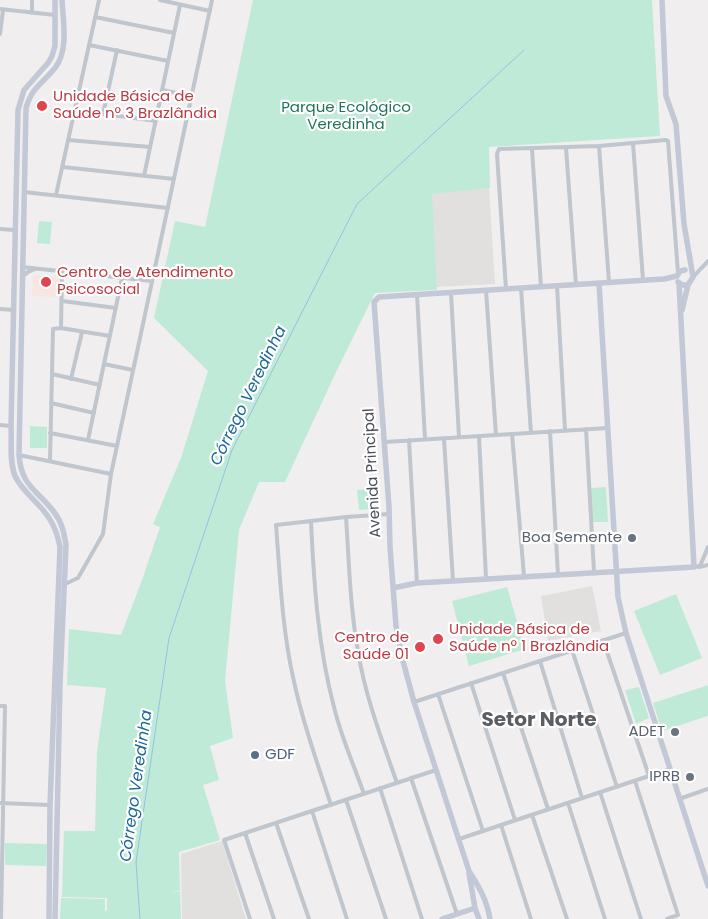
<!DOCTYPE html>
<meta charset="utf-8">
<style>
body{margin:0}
canvas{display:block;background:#f0eeee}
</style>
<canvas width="708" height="919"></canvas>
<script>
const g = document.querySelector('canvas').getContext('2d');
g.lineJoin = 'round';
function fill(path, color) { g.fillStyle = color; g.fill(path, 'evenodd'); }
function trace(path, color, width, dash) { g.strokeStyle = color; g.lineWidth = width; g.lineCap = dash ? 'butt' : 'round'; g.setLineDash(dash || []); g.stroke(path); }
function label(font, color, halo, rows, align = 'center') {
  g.font = font + ' Poppins,sans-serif'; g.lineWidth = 4.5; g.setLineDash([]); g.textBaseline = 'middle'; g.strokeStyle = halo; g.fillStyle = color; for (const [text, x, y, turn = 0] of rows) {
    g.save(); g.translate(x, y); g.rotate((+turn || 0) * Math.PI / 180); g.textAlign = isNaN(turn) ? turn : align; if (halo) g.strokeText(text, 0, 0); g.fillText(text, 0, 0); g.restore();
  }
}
fill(new Path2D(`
 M489 188 495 284 436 287 430 192Z
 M592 586 601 631 548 641 541 596Z
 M222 841 246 919H182L181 854Z`), '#e1e0df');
fill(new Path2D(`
 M33 275 59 277 58 297 32 296Z`), '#f8e6e0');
fill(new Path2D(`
 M253 0H652L660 136 489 147 490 188 432 194 437 290 375 293 336 372 285 482H259L239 530 225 681 233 738 210 746 219 780 203 785 220 840 179 852 180 890 170 894 180 891 181 919H60L61 898 105 899V911L108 910H107V898L62 897 64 831H95L97 751 106 688 67 685 69 629 121 635 142 580 160 527 153 524 181 458 208 371 154 318 175 221 205 227Z
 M39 221 52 222 50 244 37 243Z
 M30 426 47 427V448H30Z
 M606 487 608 522H592L590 488Z
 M370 489 372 509 359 510 357 490Z
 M507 587 525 649 469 666 452 601Z
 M676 594 702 658 660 675 634 611Z
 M708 685V716L662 731 653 703Z
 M639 687 649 718 636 724 625 690Z
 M5 843 47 844 46 866 5 865Z`), '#c0ead8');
trace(new Path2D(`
 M140 919 136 862 169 638 232 450 357 204 524 50`), '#92c3e2', 1);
trace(new Path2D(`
 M32 0V13
 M160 0 210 11
 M0 9 55 15
 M95 17 174 33
 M0 34 3 10
 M89 45 168 61
 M162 90 191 96
 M75 110 156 121
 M103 114 117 50
 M68 140 150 147
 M633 143 643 280
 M599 146 609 282
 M566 148 576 285
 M532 149 541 287
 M63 167 174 179
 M144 176 180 5
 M24 192 168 208
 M56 195 99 0
 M0 229 15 230
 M22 267 152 281
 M22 277 28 272 35 269
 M693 277 708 261
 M557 286 565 430
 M521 288 531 433
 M506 289 497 154 499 149 599 146 666 140 668 141 678 273
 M486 290 496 435
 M451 293 459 437
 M417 295 425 439
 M62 301 116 308
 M0 309 14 310
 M61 328 62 272
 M104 364 133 370
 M52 374 100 385
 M71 379 82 332
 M51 403 94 413
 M0 425 11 426
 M586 429 594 572
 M550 431 558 575
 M50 433 117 446
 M512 434 524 576
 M479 436 486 578
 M444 439 453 581
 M88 440 122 278
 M409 440 417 583
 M385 442 608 428
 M19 455 111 474
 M50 461 53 329 61 328 110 336
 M346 517C349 561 350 607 358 651 365 696 382 740 397 783
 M311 522C314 584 318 647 334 707 341 737 354 765 364 794
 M694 567 700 566 708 547
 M699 567 708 565
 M65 584 78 578 103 534 111 474 212 0
 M603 640 649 776
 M572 650 617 787
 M540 661 582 798
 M503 673 548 809
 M471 683 515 820
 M438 694 483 831
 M414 702 626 633
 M0 706H5L1 919
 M411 778 457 914
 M635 781 678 915 667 919
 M380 788 422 919
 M600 792 641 919
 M679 799 708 789
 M346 800 386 919
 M0 803 50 805
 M568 803 605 919
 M331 805C317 762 302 720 293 677 282 628 280 575 276 525L346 517 389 514
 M312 811 347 919
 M532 815 567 919
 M276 823 309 919
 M501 825 531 919
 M245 833 274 919
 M459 839 670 769
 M250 919 224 840 436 770`), '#c0c6ce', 4);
trace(new Path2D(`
 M662 0 666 96 676 124 684 224 693 277 688 285H682L678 282
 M599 283 618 597 626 633 708 886
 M682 310 688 285
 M393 588 417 583 453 581 694 567 679 283
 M469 873 475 908 479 919
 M49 919 50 805 60 547C58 536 55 527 49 518 39 502 23 493 15 476 9 461 12 442 11 426L18 110 24 90 48 63 52 56 55 46V0
 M55 919 60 684 66 545C64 533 62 522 54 512 37 489 21 487 19 454L26 108C32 87 42 84 55 68 69 50 63 21 62 0
 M442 919 475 908
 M490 919C487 900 479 887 469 871L414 702 403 661 396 626 390 547 389 507 374 302 379 297 664 279 677 276 680 271 685 270`), '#c2c8d5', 5.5);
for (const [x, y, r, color] of [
 [42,106,6,"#e0444e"],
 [46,282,6,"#e0444e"],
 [632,538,5,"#6b7280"],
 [438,639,6,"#e0444e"],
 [420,647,6,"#e0444e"],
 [675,732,5,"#6b7280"],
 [255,755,5,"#5c6f8a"],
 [690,777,5,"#6b7280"]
]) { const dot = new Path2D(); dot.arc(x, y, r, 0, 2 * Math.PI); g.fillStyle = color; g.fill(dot); trace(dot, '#fff', 2); }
label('15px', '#be3a42', '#fff', [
 ["Unidade Básica de",53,97],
 ["Saúde nº 3 Brazlândia",53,114],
 ["Centro de Atendimento",57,273],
 ["Psicosocial",57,290],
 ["Unidade Básica de",449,630],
 ["Saúde nº 1 Brazlândia",449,647],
 ["Centro de",409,638,"right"],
 ["Saúde 01",409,655,"right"]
], 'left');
label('15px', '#217358', '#fff', [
 ["Parque Ecológico",346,108],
 ["Veredinha",346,125]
]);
label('15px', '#484e59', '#fff', [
 ["Avenida Principal",373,473,-93]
]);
label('15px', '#5b616d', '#fff', [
 ["Boa Semente",622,538],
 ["ADET",665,732],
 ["IPRB",680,777]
], 'right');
label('15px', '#4e5e75', '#fff', [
 ["GDF",265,755]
], 'left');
label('italic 16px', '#1b6899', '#fff', [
 ["Córrego Veredinha",249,396,-64],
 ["Córrego Veredinha",137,786,-82]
]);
label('bold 20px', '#5b5d62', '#fff', [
 ["Setor Norte",539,721]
]);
</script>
